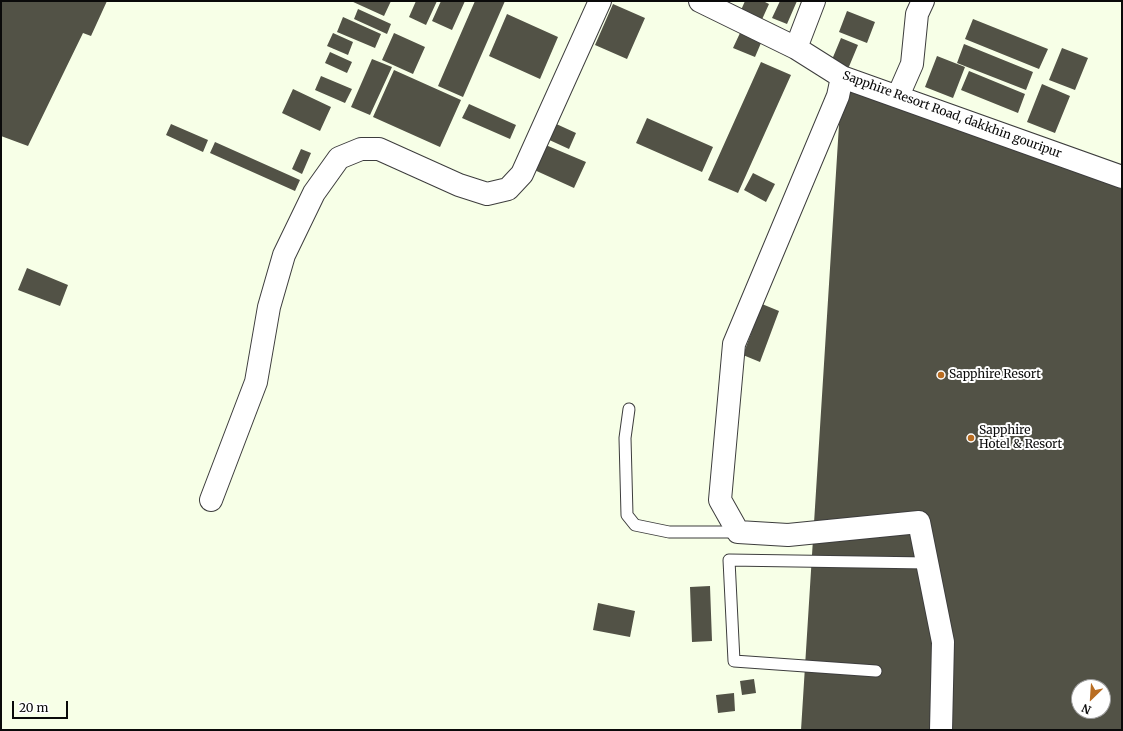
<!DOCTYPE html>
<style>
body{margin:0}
#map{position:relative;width:1123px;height:731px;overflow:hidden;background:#f7ffe7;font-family:Merriweather,serif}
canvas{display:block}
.frame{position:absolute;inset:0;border:2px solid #0a0a0a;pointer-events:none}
.north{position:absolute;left:1071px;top:679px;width:40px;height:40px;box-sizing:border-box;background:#fff;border:1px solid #9d9d9d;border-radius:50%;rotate:205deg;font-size:11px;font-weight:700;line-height:16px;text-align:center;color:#0a0a0a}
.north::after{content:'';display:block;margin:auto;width:14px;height:18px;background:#b96d22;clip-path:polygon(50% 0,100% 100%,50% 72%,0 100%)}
.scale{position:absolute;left:12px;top:701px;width:56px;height:18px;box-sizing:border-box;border:2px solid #0a0a0a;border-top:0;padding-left:5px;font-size:12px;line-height:14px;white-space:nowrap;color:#0a0a0a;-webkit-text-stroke:3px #fff;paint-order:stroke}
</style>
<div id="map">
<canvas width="1123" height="731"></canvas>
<div class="frame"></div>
<div class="north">N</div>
<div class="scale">20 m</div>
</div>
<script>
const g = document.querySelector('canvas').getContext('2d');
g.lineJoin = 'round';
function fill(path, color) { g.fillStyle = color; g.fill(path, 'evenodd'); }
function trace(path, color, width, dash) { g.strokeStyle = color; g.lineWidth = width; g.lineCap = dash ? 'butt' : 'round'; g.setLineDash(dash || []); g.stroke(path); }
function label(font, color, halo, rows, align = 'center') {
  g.font = font + ' Merriweather,serif'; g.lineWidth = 4; g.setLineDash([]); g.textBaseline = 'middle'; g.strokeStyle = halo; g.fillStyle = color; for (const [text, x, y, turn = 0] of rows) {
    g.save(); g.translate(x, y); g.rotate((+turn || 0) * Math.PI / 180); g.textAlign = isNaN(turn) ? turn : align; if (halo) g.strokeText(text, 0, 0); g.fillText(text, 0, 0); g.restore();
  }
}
fill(new Path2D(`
 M1 1H107L91 36 83 33 28 146 1 136Z
 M351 1H391L384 16Z
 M416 1H437L426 25 409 17Z
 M441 1H465L452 30 432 21Z
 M475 1H505L463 97 438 86Z
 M745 1H763L769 4 759 26 738 17Z
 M780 1H797L787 24 772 18Z
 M613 4 645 18 627 59 595 45Z
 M358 9 391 24 387 34 354 19Z
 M847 11 875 22 867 43 839 32Z
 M507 14 558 37 540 79 489 56Z
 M343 17 381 34 375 48 337 32Z
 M973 19 1048 49 1039 69 965 39Z
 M333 33 353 42 348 55 327 46Z
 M394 33 425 47 413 74 382 60Z
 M740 33 761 43 755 57 733 48Z
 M841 38 858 45 848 69 831 62Z
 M964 44 1033 72 1026 90 957 63Z
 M1062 48 1088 58 1075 90 1049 80Z
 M330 52 352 62 347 73 325 63Z
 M937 56 965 67 953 98 925 87Z
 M372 59 392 67 370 115 351 107Z
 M761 62 791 75 738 193 708 180Z
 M394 70 461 100 440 147 373 117Z
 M969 71 1025 94 1018 113 961 90Z
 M321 76 352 89 345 103 315 90Z
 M842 77 1024 152 1122 189V730H801ZM1079 687H1103V711H1079Z
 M1042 84 1070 96 1055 133 1027 122Z
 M293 89 331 107 320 131 282 113Z
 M469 104 516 125 510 139 462 118Z
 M647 118 713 147 702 172 636 143Z
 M552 122 576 133 569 149 545 138Z
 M171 124 208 140 203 152 166 135Z
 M215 142 300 180 295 191 210 153Z
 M541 143 586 162 574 188 530 168Z
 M301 149 311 153 302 174 292 169Z
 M753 173 775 184 766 202 744 190Z
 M27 268 68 285 60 306 18 290Z
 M762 304 779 311 760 362 743 355Z
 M710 586 712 641 692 642 690 587Z
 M598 603 635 611 630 637 593 630Z
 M754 679 756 693 742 695 740 681Z
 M734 693 735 711 718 713 716 695Z`), '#525246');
const service = new Path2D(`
 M629 409 625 438 627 515 635 525 669 532H738
 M876 671 734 661 729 560 928 563`);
const minor = new Path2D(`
 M700 1 796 48 842 77 1122 177
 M796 48 814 1
 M842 77 838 96 734 344 720 500 738 532 788 535 919 522 943 642 941 730
 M898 96 912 64 917 14 923 1
 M211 500 256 382 269 307 284 255 314 193 339 158 361 149H379L459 185 487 194 508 189 522 174 600 1`);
trace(service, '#3d3d3d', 13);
trace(minor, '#3d3d3d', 24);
trace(service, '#fff', 11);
trace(minor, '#fff', 22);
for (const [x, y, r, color] of [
 [941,375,4,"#b96d22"],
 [971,438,4,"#b96d22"]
]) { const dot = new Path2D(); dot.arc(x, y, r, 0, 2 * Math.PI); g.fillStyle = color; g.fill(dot); trace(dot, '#fff', 1.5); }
label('12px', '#0a0a0a', '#fff', [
 ["Sapphire Resort Road, dakkhin gouripur",952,115,20]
]);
label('12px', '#0a0a0a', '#fff', [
 ["Sapphire Resort",949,375],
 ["Sapphire",979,431],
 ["Hotel & Resort",979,445]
], 'left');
</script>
